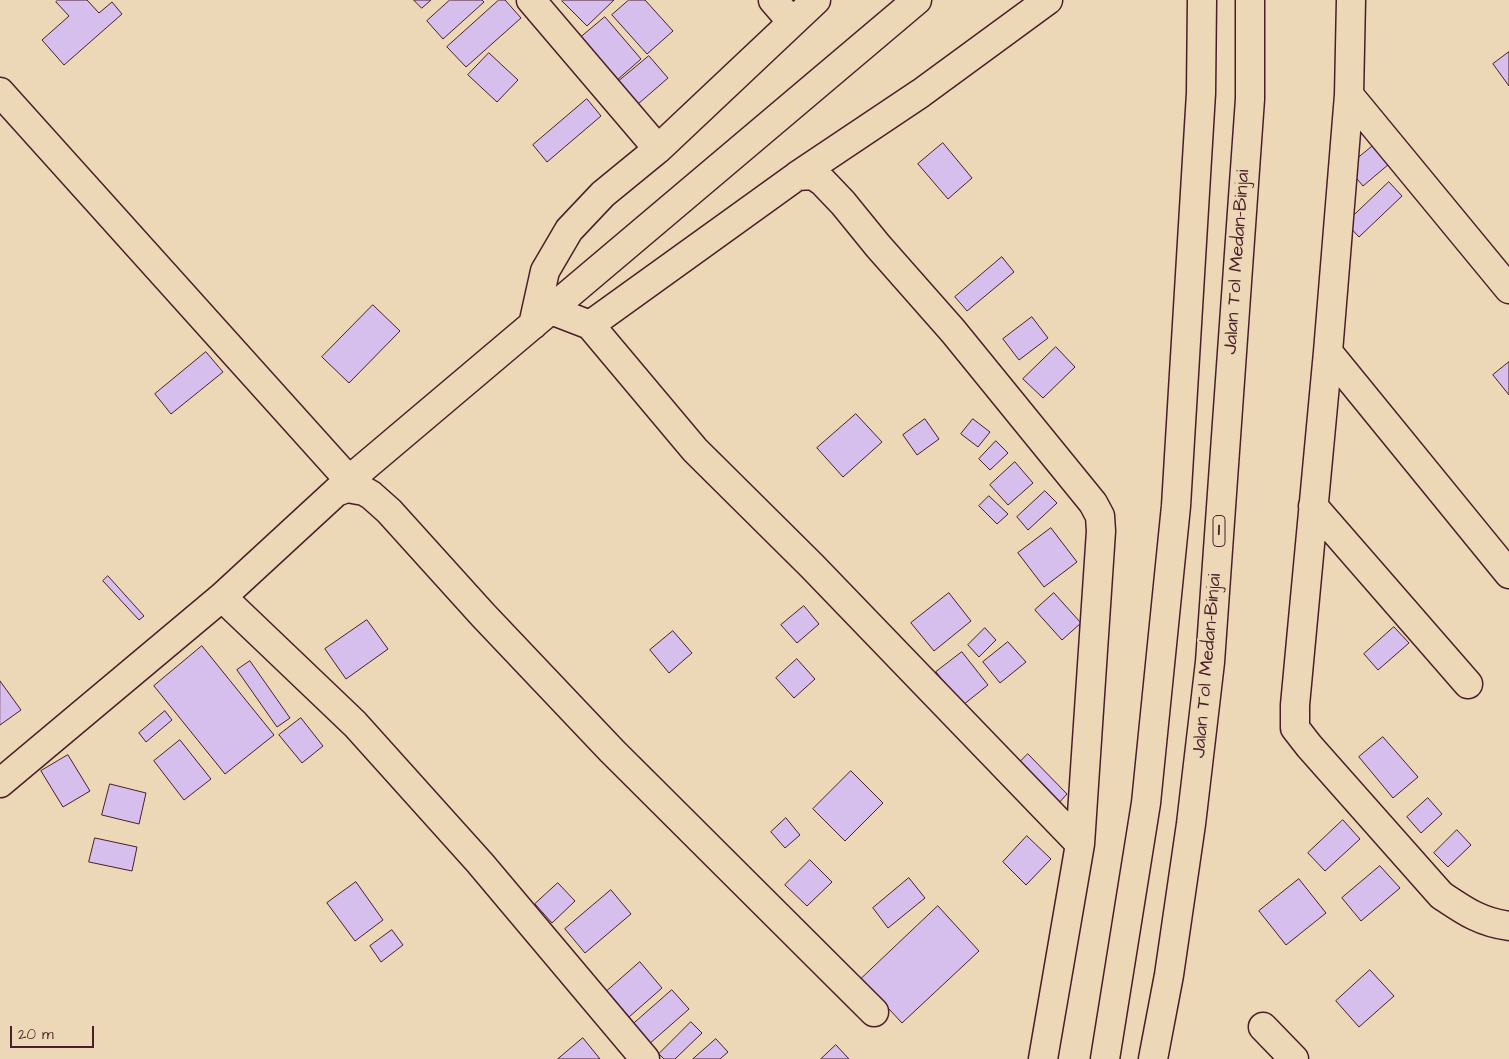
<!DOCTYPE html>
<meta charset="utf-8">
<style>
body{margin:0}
#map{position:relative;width:1509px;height:1059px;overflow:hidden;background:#ecd7b6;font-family:"Architects Daughter",sans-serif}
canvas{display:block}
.scale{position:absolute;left:10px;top:1026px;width:84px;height:22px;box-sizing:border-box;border:2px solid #4a1f2b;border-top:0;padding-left:6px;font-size:15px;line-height:18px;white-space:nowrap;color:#4a1f2b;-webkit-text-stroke:4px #ecd7b6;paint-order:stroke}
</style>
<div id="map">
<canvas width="1509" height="1059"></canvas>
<div class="scale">20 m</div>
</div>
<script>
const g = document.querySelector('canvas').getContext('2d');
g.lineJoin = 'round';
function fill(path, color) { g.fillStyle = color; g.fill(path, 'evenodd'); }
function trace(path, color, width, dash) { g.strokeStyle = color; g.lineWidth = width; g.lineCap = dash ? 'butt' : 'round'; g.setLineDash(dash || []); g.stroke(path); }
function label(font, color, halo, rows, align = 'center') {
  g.font = font + ' "Architects Daughter",sans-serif'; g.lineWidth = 4.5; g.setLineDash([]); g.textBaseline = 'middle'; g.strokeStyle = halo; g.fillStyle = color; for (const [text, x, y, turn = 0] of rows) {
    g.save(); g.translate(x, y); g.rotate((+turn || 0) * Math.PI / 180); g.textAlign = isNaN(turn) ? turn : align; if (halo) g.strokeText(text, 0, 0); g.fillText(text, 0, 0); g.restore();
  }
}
const building = new Path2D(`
 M58 0H87L99 13 112 2 122 14 64 65 42 40 69 16 56 2Z
 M414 0H431L422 8Z
 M450 0H482L484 2 443 39 427 21Z
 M499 0H505L521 18 466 67 447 47Z
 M563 0H614L587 26 562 1Z
 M629 0H645L673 31 647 54 612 15Z
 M605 17 641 59 616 81 580 38Z
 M1509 52V86L1493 64Z
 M489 53 518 80 497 102 468 75Z
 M649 56 668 78 638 104 619 81Z
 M587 99 601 116 547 162 533 145Z
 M943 143 972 178 948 199 918 164Z
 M1374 145 1389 164 1363 186 1347 167Z
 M1389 182 1402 196 1359 237 1346 223Z
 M1002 257 1014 272 967 311 955 297Z
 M373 305 400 331 349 383 322 357Z
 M1032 317 1048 338 1019 360 1003 339Z
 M1056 347 1075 367 1043 398 1023 379Z
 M206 352 223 372 171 414 155 394Z
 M1509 362V395L1493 375Z
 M856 414 882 442 843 477 817 448Z
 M925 419 939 439 917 455 903 435Z
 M973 419 990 432 978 447 961 434Z
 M996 441 1008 453 990 470 979 459Z
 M1015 462 1033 483 1008 505 990 485Z
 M1045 491 1057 503 1028 530 1017 517Z
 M989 496 1008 514 997 524 979 506Z
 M1051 528 1077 562 1044 587 1018 553Z
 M108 576 144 616 139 620 103 581Z
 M949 593 971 621 934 651 911 623Z
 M1054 593 1081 623 1062 640 1035 610Z
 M804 606 819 624 797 643 781 625Z
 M367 620 388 649 346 679 325 649Z
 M1394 627 1409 643 1378 670 1364 654Z
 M985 628 996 640 979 657 968 645Z
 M673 631 692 653 669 673 650 650Z
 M1008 642 1026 662 1000 683 983 662Z
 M202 646 274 735 225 774 154 686Z
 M962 652 988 685 963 705 936 672Z
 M797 659 815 679 794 698 776 678Z
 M250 661 290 718 277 727 237 670Z
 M0 681 21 710 0 725Z
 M165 711 172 720 146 742 139 733Z
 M301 718 323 746 302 763 279 735Z
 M1383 737 1418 777 1393 798 1359 757Z
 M180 740 211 779 184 800 154 761Z
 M1028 754 1067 794 1056 806 1017 765Z
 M68 755 90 791 63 807 41 771Z
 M851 771 883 803 845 841 813 809Z
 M110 784 146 793 139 824 102 815Z
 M1428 798 1442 814 1421 833 1407 817Z
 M786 818 800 835 785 848 771 832Z
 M1343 820 1360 839 1325 871 1308 853Z
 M1457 830 1471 845 1448 867 1434 853Z
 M1027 836 1051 859 1026 885 1003 862Z
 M95 838 137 847 132 871 89 862Z
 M810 860 832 882 807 906 785 885Z
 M1380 866 1400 888 1361 921 1342 898Z
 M909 878 925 898 888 928 873 908Z
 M1299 879 1326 913 1286 945 1259 911Z
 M356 882 383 920 355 941 327 903Z
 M558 883 575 901 552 923 535 904Z
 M611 890 631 914 585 953 565 929Z
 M938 906 979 951 902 1023 861 979Z
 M392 930 403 945 381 962 370 946Z
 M640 962 662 988 629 1017 607 991Z
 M1370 970 1394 996 1359 1027 1336 1001Z
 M672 990 689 1009 648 1045 631 1026Z
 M691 1022 702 1033 675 1059H664L659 1054Z
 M583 1038 600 1059H558Z
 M716 1039 728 1052 720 1059H693Z
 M836 1045 849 1059H821Z`);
fill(building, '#d6beed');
trace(building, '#4a1f2b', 1);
const minor = new Path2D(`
 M531 0 658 149
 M773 0 792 22
 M1351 0 1349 95 1328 352 1295 705V728L1309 746 1441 895C1465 911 1480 922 1509 926
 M0 92 349 480
 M1349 95 1509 289
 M797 176 813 175 823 182 843 203 878 246 953 331 1093 503 1100 516 1101 531 1080 844 1043 1059
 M551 310 590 325 695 450 812 566 1080 844
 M533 325 545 271 569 230 603 194 658 149 816 0
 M590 325 797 176 921 93 1048 0
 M1328 352 1509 574
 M336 492 347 488 364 491 371 495 389 511 483 615 612 751 874 1012
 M1313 506 1468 684
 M222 597 355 724 480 863 645 1059
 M0 783 222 597 349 480 917 0
 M1263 1027 1294 1059`);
const highway = new Path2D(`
 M1105 1059 1146 803 1176 506 1201 93 1202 0
 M1153 1059 1169 975 1191 824 1210 662 1250 99V0`);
trace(minor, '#4a1f2b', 31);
trace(highway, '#4a1f2b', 31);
trace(minor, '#ecd7b6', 28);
trace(highway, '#ecd7b6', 28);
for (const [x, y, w] of [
 [1219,531,12]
]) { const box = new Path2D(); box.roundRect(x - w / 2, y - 15.5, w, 31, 4); g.fillStyle = '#ecd7b6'; g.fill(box); trace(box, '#4a1f2b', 1); }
label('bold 18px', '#4a1f2b', null, [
 ["1",1219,531]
]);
label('19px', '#4a1f2b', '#ecd7b6', [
 ["Jalan Tol Medan–Binjai",1238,262,-86],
 ["Jalan Tol Medan–Binjai",1208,666,-85]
]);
</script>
